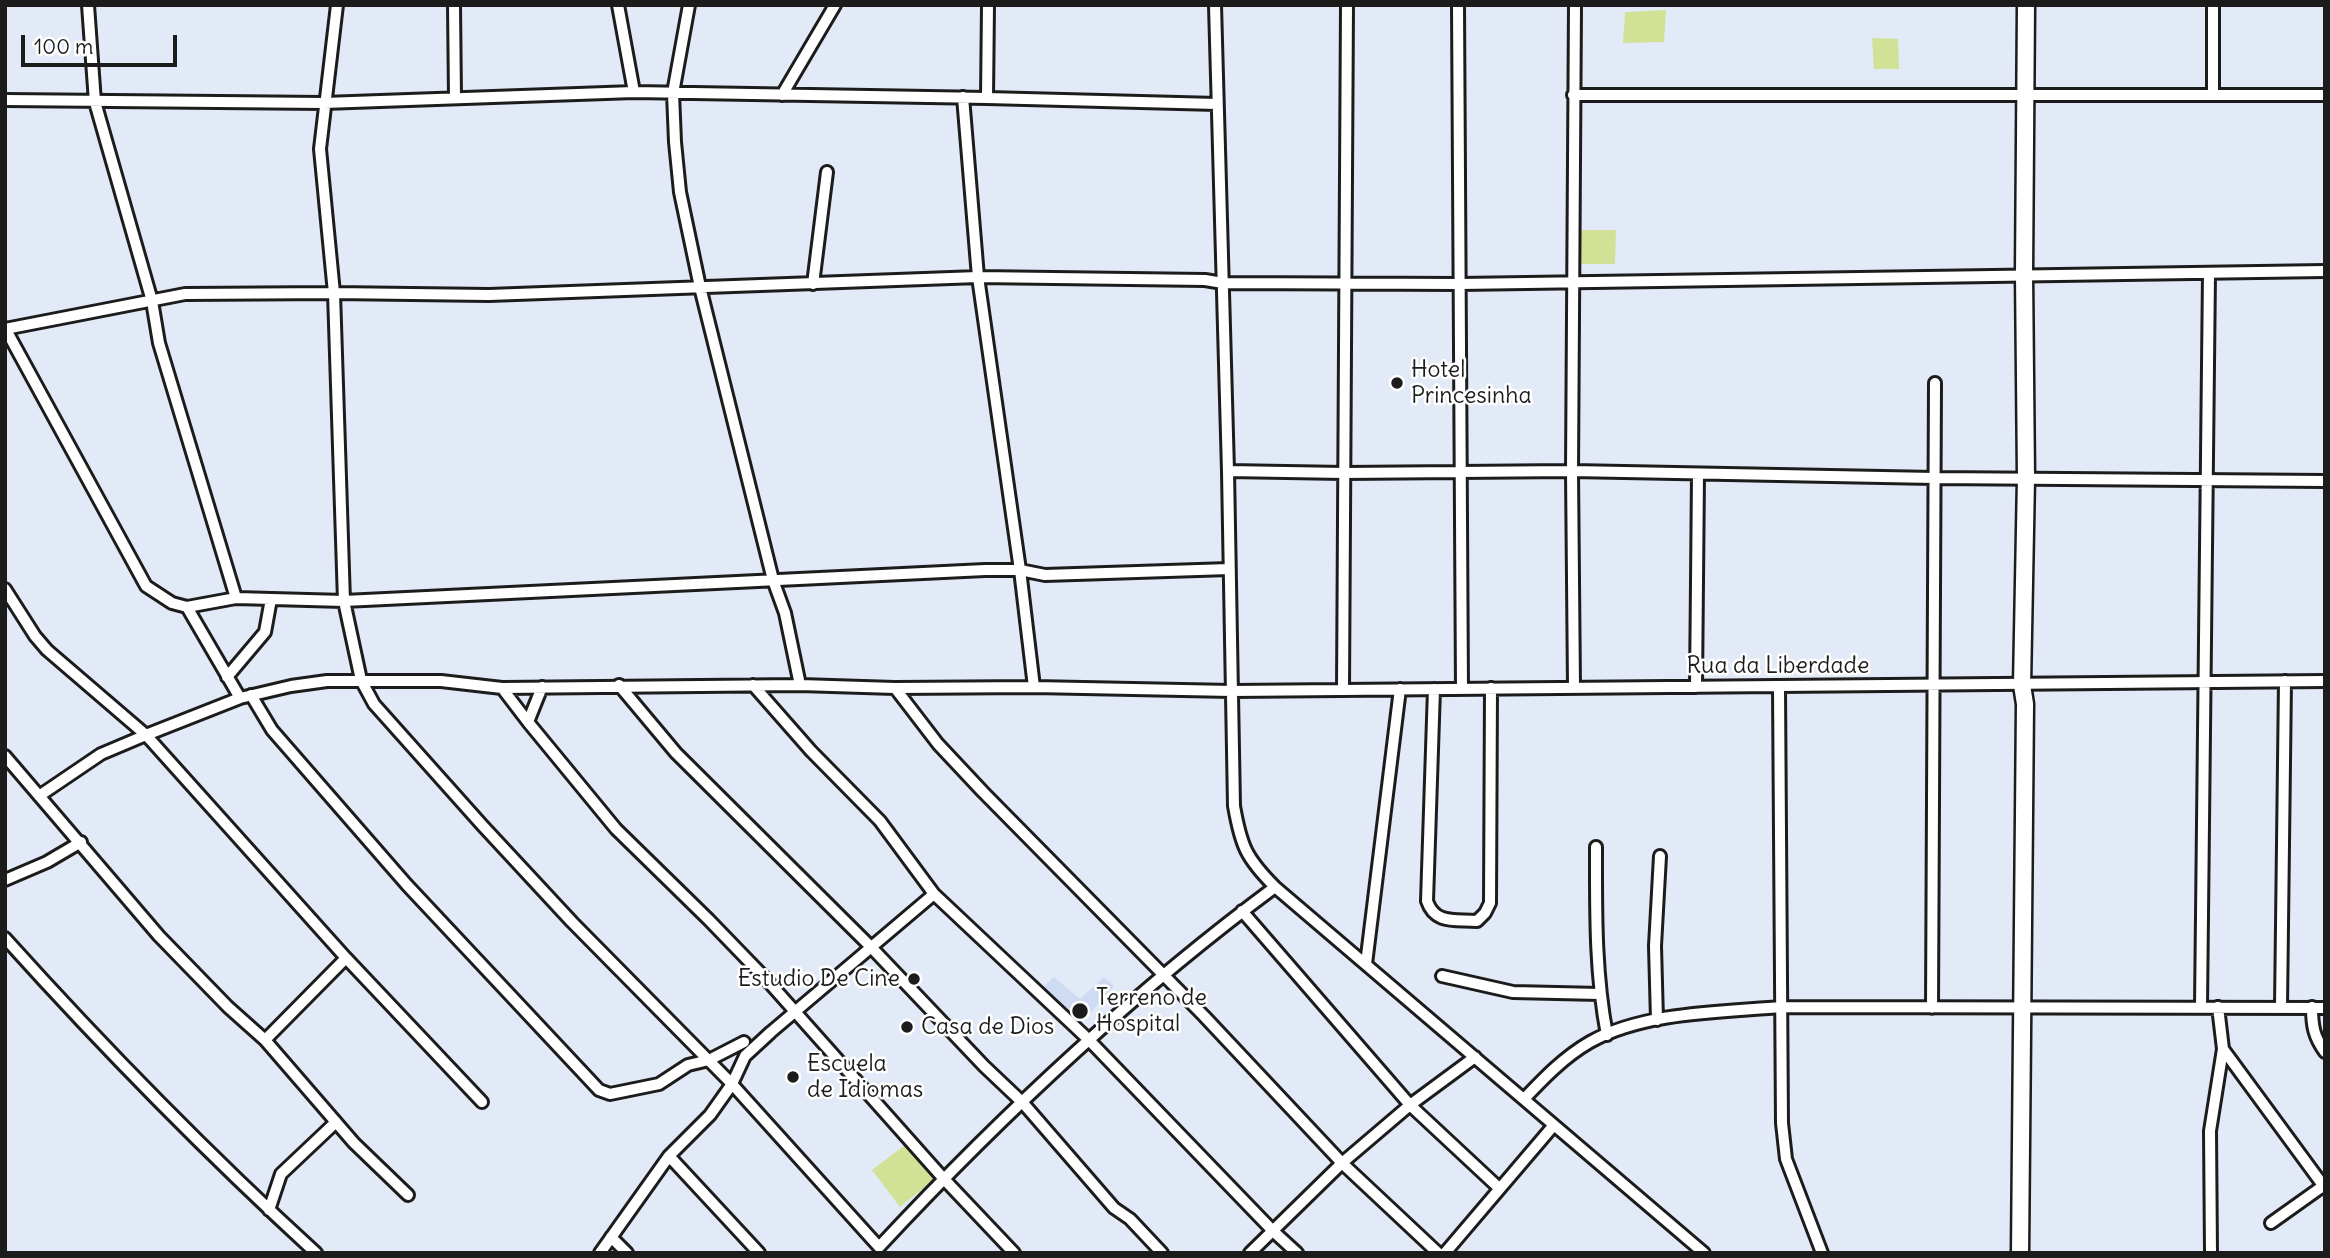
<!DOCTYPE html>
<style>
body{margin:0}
#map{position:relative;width:2330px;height:1258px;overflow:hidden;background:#e2eaf7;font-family:Delius,sans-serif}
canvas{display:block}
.frame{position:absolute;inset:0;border:7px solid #1c1c1c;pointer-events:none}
.scale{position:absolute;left:21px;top:35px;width:156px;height:32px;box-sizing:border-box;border:4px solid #1c1c1c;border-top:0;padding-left:9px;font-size:21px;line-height:24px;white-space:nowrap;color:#1c1c1c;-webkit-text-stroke:5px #fff;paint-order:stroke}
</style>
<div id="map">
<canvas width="2330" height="1258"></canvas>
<div class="frame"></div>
<div class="scale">100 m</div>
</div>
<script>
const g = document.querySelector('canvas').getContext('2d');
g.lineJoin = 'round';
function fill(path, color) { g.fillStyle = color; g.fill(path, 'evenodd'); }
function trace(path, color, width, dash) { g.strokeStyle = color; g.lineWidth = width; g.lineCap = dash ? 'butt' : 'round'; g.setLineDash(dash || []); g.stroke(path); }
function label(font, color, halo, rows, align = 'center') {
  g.font = font + ' Delius,sans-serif'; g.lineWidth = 5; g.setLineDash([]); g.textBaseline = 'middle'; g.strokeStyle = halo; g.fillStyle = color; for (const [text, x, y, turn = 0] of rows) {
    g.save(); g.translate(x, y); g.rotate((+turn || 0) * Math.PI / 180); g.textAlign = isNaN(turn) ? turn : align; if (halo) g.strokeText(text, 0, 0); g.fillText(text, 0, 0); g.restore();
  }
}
fill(new Path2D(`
 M1054 977 1080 999 1104 977 1114 986 1081 1023 1043 987Z`), '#cedbf2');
fill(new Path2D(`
 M1666 10 1664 42 1623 43 1625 12Z
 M1872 38 1898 39 1899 69H1874Z
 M1580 230H1616L1615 264H1580Z
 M905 1145 935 1179 900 1207 872 1170Z`), '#d1e296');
const minor = new Path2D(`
 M88 5 95 102 152 301 159 343 236 598
 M337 5 320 149 334 293 344 601 361 680 374 704 482 825 572 922 732 1084 879 1247C1001 1116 1131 994 1275 887
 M454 5 455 98
 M618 5 634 92
 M689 5 673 93 675 142 680 192 700 287 773 580 785 613 800 685
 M1215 5 1228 471 1234 806C1241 846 1246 858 1275 887L1704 1253
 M1458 5 1462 689
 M2213 94V5
 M782 95 835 5
 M1573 95H2325
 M963 97 978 277 1020 570 1034 687
 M987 98 988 5
 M5 100 324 103 634 92 987 98 1217 104
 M813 284 827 172
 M5 328 146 586 172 603 187 607 236 598 344 601 985 570H1020L1045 575 1229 569
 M5 329 185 294 334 293 489 295 978 277 1205 280 1223 283 1460 284 2325 271
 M1228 471 1344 473 1572 471 1934 478 2325 481
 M5 589 35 636 47 650 146 735 346 958 482 1102
 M187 607 240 698
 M227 677 265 632 271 599
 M619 685 676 753 871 947 984 1066 1023 1103 1114 1208 1130 1219 1162 1253
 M753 685 811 751 880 821 934 894 1088 1039 1273 1231 1297 1253
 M1696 687 1698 475
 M1779 687 1782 1123 1786 1159 1822 1253
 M502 688 528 722 616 829 709 920 766 979 943 1178 1014 1253
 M895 688 938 744 983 792 1204 1016 1342 1163 1438 1253
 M1574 688 1572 471 1575 5
 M1434 689 1427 901C1435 925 1456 919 1477 921L1485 913 1490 903 1491 688
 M1343 690 1347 5
 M251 695 272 730 407 885 599 1090 610 1094 659 1084 688 1065 709 1060 744 1042
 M528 722 542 687
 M5 756 159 936 228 1007 265 1040 354 1143 408 1195
 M39 796 101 754 146 735 240 698 291 686 327 681H441L502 688 800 685 895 688 1034 687 1232 691 2325 681
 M1596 847C1596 910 1595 973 1607 1035
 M5 880 47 862 81 842
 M1242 911 1410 1105 1499 1188
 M5 938C104 1048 207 1153 316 1253
 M1366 964 1400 689
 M1442 976 1513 992 1600 994
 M2201 1007 2209 273
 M2218 1007 2223 1049 2325 1188
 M2281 1007 2285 681
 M2312 1007C2312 1026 2314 1037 2325 1052
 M1932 1008 1935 383
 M1657 1020 1655 946 1660 856
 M265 1040 346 958
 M1524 1099C1544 1078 1564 1057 1590 1042 1643 1012 1721 1012 1781 1007L2325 1008
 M669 1156 759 1253
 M269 1210 281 1174 336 1122
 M2271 1223 2323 1186
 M611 1237 627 1253
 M600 1253 669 1156 710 1115 732 1084 745 1056 771 1032 934 894
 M1250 1253 1342 1163 1410 1105 1475 1057
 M1445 1253 1554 1125
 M2211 1253 2210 1131 2223 1049`);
const secondary = new Path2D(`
 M2020 1253 2025 704 2022 685 2026 478 2024 274 2026 5`);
trace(minor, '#1c1c1c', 16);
trace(secondary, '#1c1c1c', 21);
trace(minor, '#fff', 10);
trace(secondary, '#fff', 16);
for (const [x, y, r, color] of [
 [1397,383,7,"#1c1c1c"],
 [914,979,7,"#1c1c1c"],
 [1080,1011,9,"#1c1c1c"],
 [907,1027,7,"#1c1c1c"],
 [793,1077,7,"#1c1c1c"]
]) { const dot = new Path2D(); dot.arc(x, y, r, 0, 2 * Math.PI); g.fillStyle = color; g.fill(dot); trace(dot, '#fff', 2.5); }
label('23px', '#1c1c1c', '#fff', [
 ["Hotel",1411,370],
 ["Princesinha",1411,396],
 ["Estudio De Cine",900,979,"right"],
 ["Terreno de",1096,998],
 ["Hospital",1096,1024],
 ["Casa de Dios",921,1027],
 ["Escuela",807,1064],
 ["de Idiomas",807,1090]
], 'left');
label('23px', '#1c1c1c', '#fff', [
 ["Rua da Liberdade",1778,666]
]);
</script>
